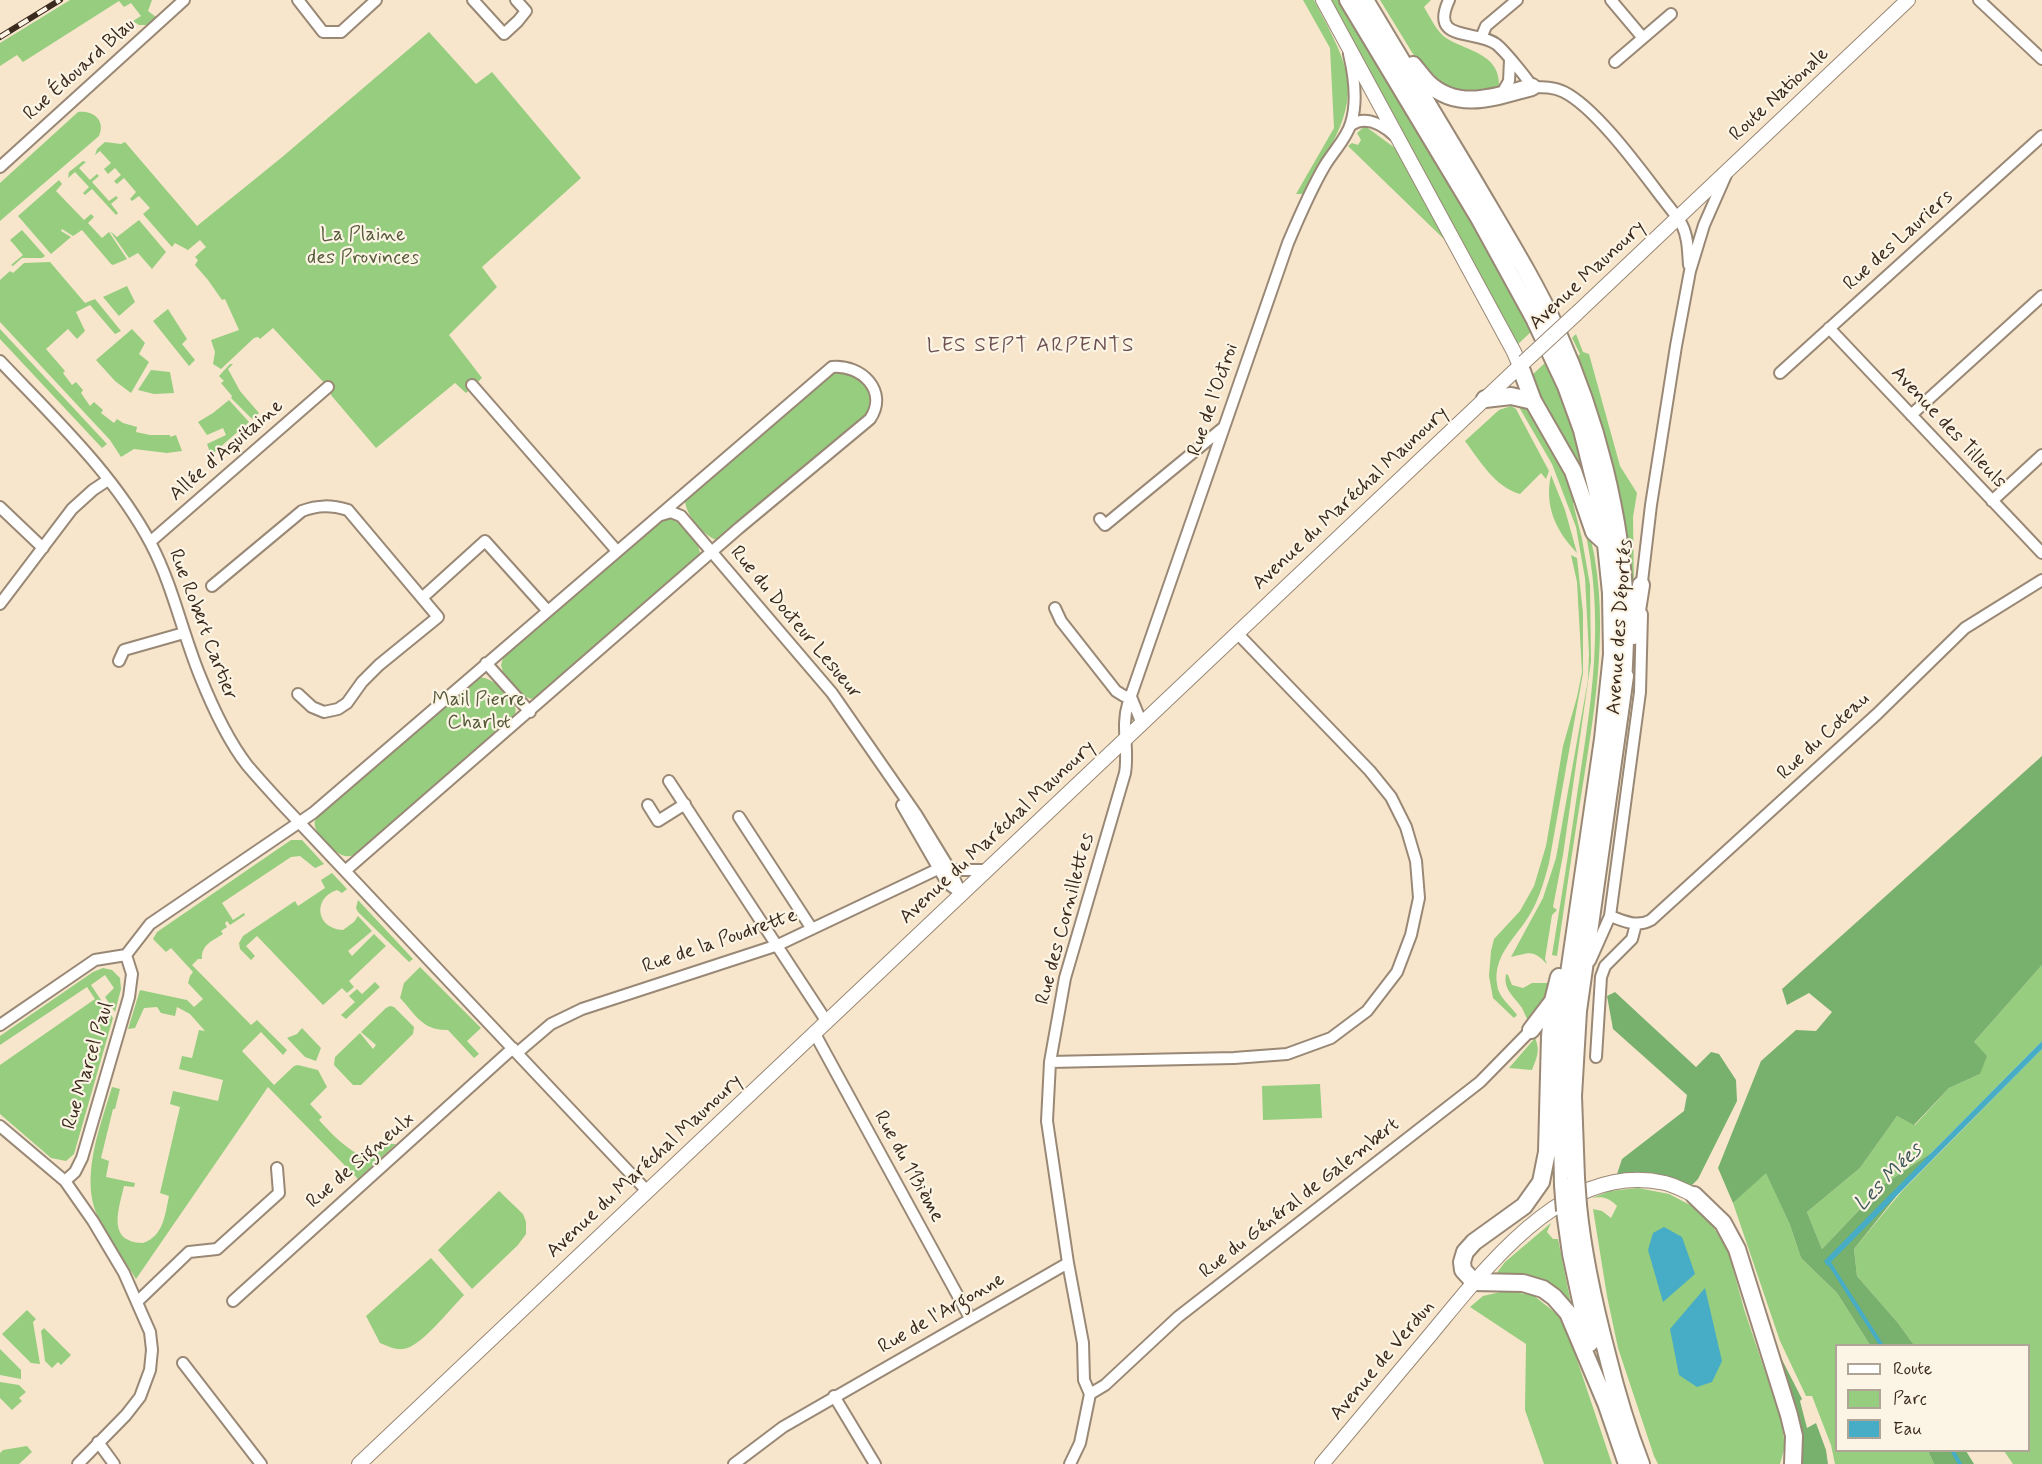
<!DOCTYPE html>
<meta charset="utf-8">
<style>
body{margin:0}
#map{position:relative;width:2042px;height:1464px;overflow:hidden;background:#f7e6cc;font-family:Mynerve,sans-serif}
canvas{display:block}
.legend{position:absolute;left:1835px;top:1344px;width:195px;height:108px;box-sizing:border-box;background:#fcf5e5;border:2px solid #afa495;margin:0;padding:8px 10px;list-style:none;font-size:18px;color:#3b2a1e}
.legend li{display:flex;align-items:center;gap:12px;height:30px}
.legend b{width:30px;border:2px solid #afa495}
</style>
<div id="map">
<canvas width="2042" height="1464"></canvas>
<ul class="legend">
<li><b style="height:8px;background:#fff"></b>Route</li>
<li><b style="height:16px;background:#96cd7f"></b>Parc</li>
<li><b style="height:16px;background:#47acc6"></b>Eau</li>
</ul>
</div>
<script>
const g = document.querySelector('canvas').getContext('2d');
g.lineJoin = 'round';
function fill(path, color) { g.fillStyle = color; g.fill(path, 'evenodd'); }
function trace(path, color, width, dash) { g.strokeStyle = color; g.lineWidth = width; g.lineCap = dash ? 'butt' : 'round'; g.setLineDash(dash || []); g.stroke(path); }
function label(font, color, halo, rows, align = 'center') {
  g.font = font + ' Mynerve,sans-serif'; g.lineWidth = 4.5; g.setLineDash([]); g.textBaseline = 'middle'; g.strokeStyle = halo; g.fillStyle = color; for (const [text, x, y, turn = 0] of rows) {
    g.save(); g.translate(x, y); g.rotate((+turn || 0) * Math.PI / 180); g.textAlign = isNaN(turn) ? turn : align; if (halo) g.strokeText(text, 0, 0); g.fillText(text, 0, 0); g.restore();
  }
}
fill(new Path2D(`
 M70 0H152L148 11 156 17 147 25H139L133 21 141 16 131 3 124 7 119 1 23 62 17 55 0 66V43Z
 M1303 0H1314C1326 24 1348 60 1348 87 1349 126 1321 161 1303 194H1296L1334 128 1330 48Z
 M1328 0H1340L1416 131 1459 197 1532 331 1517 345Z
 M1380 0H1431L1424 7C1430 17 1437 32 1446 38 1468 52 1501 53 1499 88L1467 92 1448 89 1413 54Z
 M429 32 476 84 492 72 581 178 482 267 497 287 449 335 482 378 466 393 455 383 376 448 331 395 328 387 273 328 260 339 258 337 254 338 221 369 213 364 215 352 211 340 239 330 225 299 222 300 208 280 195 265 198 260 195 257 206 247 200 240 188 250 175 243 172 247 143 214 150 208 139 196 132 201 130 199 136 192 124 178 117 184 114 181 121 175 115 168 108 174 104 169 111 163 100 151 95 155 97 149 105 142 121 144 125 142 197 226 281 158Z
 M78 112C93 110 106 120 99 136L0 221V183Z
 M1365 126 1395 148 1448 243 1348 146 1352 143 1358 145 1361 140 1357 133Z
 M83 161 86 162 79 168 90 180 97 174 99 176 92 182 109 201 116 196 118 198 111 204 118 213 116 215 92 189 85 195 83 193 89 187 75 172 68 178 69 172Z
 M59 180 62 184 56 191 84 220 91 214 94 217 88 223 102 238 109 232 127 259 113 265 111 264 82 230 73 236 62 229 61 231 71 237 51 254 18 216Z
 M139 220 166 252 152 269 138 253 129 258 110 231 117 237Z
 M22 230 45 256 42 258H22L13 266 11 265 23 255 10 240Z
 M50 262 85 303 95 299 121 331 115 334 90 305 76 312 85 331 77 339 68 329 46 349 65 371 63 373 72 385 76 382 83 390 81 393 90 406 94 402 103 410 101 413 114 423 117 419 123 423 137 427 136 432 150 435H170V437L176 435 182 451 167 453 134 449 121 457 110 440 0 322V280L10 271 13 273 24 263Z
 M127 286 135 302 119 316 103 297Z
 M168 309 187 339 182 344 195 360 189 366 153 321Z
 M0 329 107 444 102 448 0 339Z
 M132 329 145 343 139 354 149 362 131 393 115 381 96 360Z
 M1576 334 1583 352 1589 354 1620 466 1637 493 1633 517 1634 589 1630 593 1577 357 1580 354 1572 338Z
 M1547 361 1578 445 1591 499 1532 384 1530 377Z
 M230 364H233L228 369 240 391 259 413 252 419 231 398 232 396 221 383 224 381 219 376Z
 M151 370 170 372 174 393 154 394 138 390Z
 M842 372C863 378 880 397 866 417L722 541C707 541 684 514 685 499L828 376 835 373Z
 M229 400 249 422 211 455 207 444 226 435 223 428 207 435 198 422 213 413Z
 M1518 400 1525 404C1549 442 1575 480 1587 524 1612 611 1596 703 1582 790 1573 845 1565 901 1557 956L1552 955C1561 900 1570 844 1578 788 1594 687 1607 604 1578 503H1573L1582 539 1590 585 1591 661 1563 855 1553 907 1557 910 1552 915 1545 959 1547 964C1532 949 1530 953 1511 957L1543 898 1556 858 1588 680 1589 654 1585 578 1576 527 1552 464 1519 407Z
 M1511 406 1516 409 1549 471 1546 479 1541 473 1520 494C1495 487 1480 461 1465 441L1499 410Z
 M1551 475 1565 510 1577 553C1556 531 1544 506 1551 475Z
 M668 518C682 521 702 543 700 557L538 697 531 699 524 696 503 672 501 665 505 652 662 519Z
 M1571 555 1577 558 1583 613V673L1549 863C1544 882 1538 903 1527 919 1514 939 1493 957 1497 984 1498 997 1510 1005 1517 1015L1514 1018 1493 998 1489 976 1491 951 1494 939 1520 911 1534 886 1546 846 1563 746 1577 697 1582 672 1577 582Z
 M478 677C492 677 511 693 515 707 517 712 514 717 512 721L359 852C354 855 351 857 345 856 337 855 316 835 315 826 314 822 315 821 317 817Z
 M291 840H302L324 864 315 868 300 856 291 857 222 903 233 920 244 913 245 915 230 925 227 921 225 923 227 927 221 931 223 934C212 941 201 945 202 959H198L192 965 251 1025 257 1020 287 1050 283 1055 261 1032 242 1051 274 1085 294 1066 298 1065 318 1070 327 1087 310 1104 322 1117 319 1120C332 1135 346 1148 364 1158L379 1144H396L358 1179 268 1087 136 1279C123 1258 107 1237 97 1215 80 1176 101 1124 112 1087L120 1089 115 1109H113L101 1158 109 1161 106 1177 135 1183 134 1187 124 1186C119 1209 106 1242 143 1243 164 1236 165 1214 169 1196L160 1193 180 1107 170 1104 173 1091 218 1101 223 1080 179 1069 182 1056 192 1058 199 1030 205 1031 190 1014 177 1007 175 1016 161 1013 157 1007 144 1008 135 1028 128 1029 140 990 187 1000 194 1007 203 999 188 983 190 976 193 972 171 948 166 952 153 939 157 932Z
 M332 873 347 889 342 893 337 890C312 898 316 929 343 930L354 922 358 916 372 931 348 951 352 956 374 934 386 946 349 981 354 987 347 993 342 988 323 1005 257 936 246 946 255 956 251 960 240 949 239 943 243 936 295 901 298 906 325 888 321 880Z
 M358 900 413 959 409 962 358 912 356 908Z
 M2042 965V1041L1931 1153 1883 1185 1822 1249 1807 1212 1860 1168 1897 1116 1915 1125 1949 1088 1980 1074 1974 1042Z
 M420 967 481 1028 467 1041 479 1054 474 1058 448 1030C423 1031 416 1015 400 998L404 983Z
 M103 968 112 970 120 978 121 989 115 1012 105 997 114 988 105 975 91 985 113 1018 74 1154 66 1161 51 1158 0 1114V1065L95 999 87 987 0 1045V1036L93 972Z
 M1506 974 1508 975 1512 985 1523 988 1532 983H1548L1546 991 1551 993 1528 1021C1526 1017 1524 1012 1522 1008 1514 996 1503 990 1506 974Z
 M375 982 380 987 346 1019 341 1015 355 1002 349 996 357 989 362 994Z
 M390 1006 394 1007 414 1027 413 1034 361 1085H353L334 1065 335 1057 360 1033 373 1049 376 1045 361 1032 386 1008Z
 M302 1028 321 1048 316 1061 305 1057 287 1038 297 1034Z
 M1535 1038C1541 1051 1536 1059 1532 1070L1509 1068Z
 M2042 1049V1464H2013L2004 1451 2028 1450V1346L1914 1345 1898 1323 1857 1276 1854 1249 1902 1191Z
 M1320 1084 1322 1118 1263 1120 1262 1086Z
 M1766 1172 1790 1225 1801 1258 1837 1293 1870 1345 1836 1346V1450L1928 1451 1934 1464H1835L1831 1445 1812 1396H1806L1780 1341 1733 1203Z
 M1638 1188 1669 1194 1692 1206 1710 1222 1728 1250 1744 1309 1781 1419 1785 1446 1780 1464H1658L1654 1456 1618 1348 1607 1296 1593 1209 1602 1211 1611 1218 1617 1206C1609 1198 1603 1196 1592 1198L1610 1191Z
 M499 1191 523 1214 526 1222V1234L518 1245 472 1289 438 1250Z
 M1551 1223 1547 1232 1553 1239H1558L1572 1309 1493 1278 1505 1262Z
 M431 1258 464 1295C451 1308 420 1348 403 1349 395 1350 387 1346 380 1343L366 1316Z
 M1505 1291 1533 1295 1558 1315 1570 1339 1612 1464H1544L1525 1410 1526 1344 1470 1307 1483 1296Z
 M27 1310 36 1319 33 1322 40 1364 31 1363 2 1334Z
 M44 1328 71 1355 61 1365 58 1362 52 1368 45 1361 41 1331Z
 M0 1349 21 1370V1379L0 1375Z
 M0 1382 19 1385 26 1392 19 1398 22 1401 12 1410 0 1398Z
 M27 1446 32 1452 19 1464H0V1453L3 1450Z`), '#96cd7f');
fill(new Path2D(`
 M2042 756V965L1974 1042 1987 1056 1980 1074 1949 1088 1914 1125 1897 1116 1860 1168 1807 1212 1822 1249 1883 1185 1931 1153 1854 1249 1857 1276 1898 1323 1914 1345H1870L1837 1293 1801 1258 1790 1225 1766 1173 1733 1203 1718 1168 1761 1061 1796 1030 1816 1031 1832 1012 1809 993 1787 1005 1782 989Z
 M1615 992 1696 1067 1711 1052 1719 1054 1736 1080 1737 1101 1698 1179 1691 1186C1664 1173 1646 1170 1617 1174L1622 1159 1684 1111 1687 1095 1613 1029 1607 996Z
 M1775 1346 1802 1399 1800 1401 1807 1428 1816 1423 1826 1450 1828 1464H1799Z
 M1928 1451H1966L1974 1464H1934Z`), '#78b06e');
fill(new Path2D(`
 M2042 1041V1049L1827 1266 1824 1261 1826 1259Z
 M1664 1227 1682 1237 1695 1274 1663 1302 1648 1250 1653 1233Z
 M1705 1288 1722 1361 1712 1382 1697 1387 1679 1375 1670 1329Z`), '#47acc6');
trace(new Path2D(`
 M1828 1261 1882 1346
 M1952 1450 1960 1464`), '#47acc6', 4);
const minor = new Path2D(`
 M298 0 323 32H341L376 0
 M473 0 504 34 518 21 526 11 516 0
 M1449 0C1429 43 1476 29 1496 44 1503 49 1528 79 1532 87 1543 87 1554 87 1564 92 1596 108 1640 169 1663 199 1669 207 1677 216 1682 225 1688 237 1688 251 1689 265
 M1611 0 1643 38
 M1979 0 2042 59
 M1481 38 1486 26 1517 0
 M1615 62 1671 14
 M1501 95 1509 81 1510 60
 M1351 125C1366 115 1383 125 1395 136
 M0 167 184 0
 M1829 328 2042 553
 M0 361C54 418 114 474 151 544 173 586 182 632 200 676 212 706 227 739 247 765 258 778 269 790 280 802L647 1191
 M1780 373 2042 136
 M472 385 617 551
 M1911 415 2042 296
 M1992 501 2042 455
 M0 507 43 548
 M661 515 671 512 681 516 832 693 916 814 949 868 961 893
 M1100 519 1105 525 1224 427
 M150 542 328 387
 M212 586 302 511C318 505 331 505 348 510L438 617 379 665 362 682 347 703 338 709 324 712 312 707 298 694
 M1641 590 1651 505 1676 346 1690 271 1704 225 1726 175
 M422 598 485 541 547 610
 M0 604 72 509 93 490 108 480
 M1055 608 1061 621 1116 691 1124 696 1131 697
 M119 661 124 650 184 633
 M486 663 530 712
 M1131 697 1142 724
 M669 781 827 1022
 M648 805 658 821 685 804
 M902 805 947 883 961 893
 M739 817 812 929
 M949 868 955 870H987
 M1610 916C1624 921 1637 928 1651 920L1877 714 1965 628 2042 580
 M1590 961 1610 916 1640 692 1642 614
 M0 1025 95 960 126 955 150 924 313 813 832 367C861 364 889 391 870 419L739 528 345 871
 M815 1034 970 1318
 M517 1053 551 1024 582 1009 778 945 938 869
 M1596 1057 1601 977 1605 966 1632 939 1636 924
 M1050 1062 1234 1058 1287 1054 1331 1038 1367 1011 1397 972 1411 935 1419 898 1416 861 1406 827 1391 797 1370 771 1237 633
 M0 1126 65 1181 93 1221 124 1273 150 1332 152 1350 150 1370 140 1397 126 1415 78 1464
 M65 1181 75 1172 82 1158 129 997 132 974 126 955
 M138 1301 189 1252 217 1249 279 1193 277 1168
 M233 1301 513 1048
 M183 1363 261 1464
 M1090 1394 1084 1380 1083 1343 1068 1263 1047 1121 1050 1062 1065 978 1125 773C1129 750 1121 726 1128 704L1288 243C1299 217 1310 191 1324 167 1332 153 1347 138 1351 123 1358 101 1354 75 1349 54
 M1090 1394 1105 1385 1178 1317 1480 1082 1531 1030
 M834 1396 875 1464
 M98 1442 114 1464
 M734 1464 783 1427 1068 1263
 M1070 1464 1080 1443 1090 1394`);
const major = new Path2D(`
 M1323 0 1514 352 1520 366
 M1576 314 1908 0
 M359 1464 1524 362
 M1322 1464C1358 1421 1395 1377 1431 1334 1486 1268 1565 1160 1665 1183 1674 1185 1685 1191 1694 1195`);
const highway = new Path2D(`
 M1348 0 1479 218 1535 320 1566 386 1582 430 1603 515 1611 593 1612 654 1603 739 1566 994 1561 1080 1563 1185
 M1365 0C1401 61 1438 122 1475 183 1503 231 1534 280 1557 331 1596 418 1622 516 1625 612 1626 637 1624 661 1623 685
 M1413 65C1418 71 1423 78 1428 83 1459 112 1497 96 1532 87
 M1520 366 1533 401 1573 471 1594 532 1607 544
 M1485 399 1511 396 1533 401
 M1633 636 1641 585
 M1559 977 1553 1001 1550 1037 1547 1152 1541 1182 1524 1206 1474 1242 1465 1252 1462 1262 1463 1270 1474 1282 1523 1283 1543 1289 1554 1297 1568 1313 1606 1403
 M1531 1030 1553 1001
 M1576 1178 1573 1096 1578 1011 1625 676
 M1694 1195 1723 1223 1737 1249 1789 1415 1794 1436 1793 1464
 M1578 1205C1583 1256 1594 1305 1607 1354 1616 1391 1627 1428 1641 1464
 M1565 1211 1571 1254 1590 1343
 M1603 1394 1627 1464`);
trace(minor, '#998875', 14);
trace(major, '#998875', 16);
trace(highway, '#998875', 20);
trace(minor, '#fff', 10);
trace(major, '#fff', 14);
trace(highway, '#fff', 16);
const rail = new Path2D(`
 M0 37 60 0`);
trace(rail, '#3b2a1e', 6);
trace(rail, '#fcf5e5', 4, [11]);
const majorBridge = new Path2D(`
 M1524 362 1576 314`);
const highwayBridge = new Path2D(`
 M1576 1178 1578 1205
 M1563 1185 1565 1211`);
trace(majorBridge, '#998875', 16, []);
trace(highwayBridge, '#998875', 20, []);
trace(majorBridge, '#fff', 14);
trace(highwayBridge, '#fff', 16);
label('20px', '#3b2a1e', '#fcf5e5', [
 ["Rue Édouard Blau",80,70,-42],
 ["Route Nationale",1780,95,-43],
 ["Rue des Lauriers",1899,241,-42],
 ["Avenue Maunoury",1588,276,-43],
 ["Rue de l'Octroi",1214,400,-71],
 ["Avenue des Tilleuls",1948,428,47],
 ["Allée d'Aquitaine",227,451,-41],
 ["Avenue du Maréchal Maunoury",1351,499,-43],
 ["Rue du Docteur Lesueur",795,623,50],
 ["Rue Robert Cartier",202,625,69],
 ["Avenue des Déportés",1621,627,-86],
 ["Rue du Coteau",1824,737,-43],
 ["Avenue du Maréchal Maunoury",998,833,-43],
 ["Rue des Cornillettes",1066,919,-75],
 ["Rue de la Poudrette",720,942,-19],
 ["Rue Marcel Paul",89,1066,-73],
 ["Rue de Signeulx",361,1161,-41],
 ["Avenue du Maréchal Maunoury",645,1167,-43],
 ["Rue du 113ième",908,1167,61],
 ["Rue du Général de Galembert",1300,1199,-38],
 ["Rue de l'Argonne",942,1314,-30],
 ["Avenue de Verdun",1383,1361,-50]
]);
label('20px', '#565b3b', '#fcf5e5', [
 ["La Plaine",363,236],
 ["des Provinces",363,259],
 ["Mail Pierre",479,701],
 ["Charlot",479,724]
]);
g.letterSpacing = '1.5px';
label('21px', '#6b4f53', '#fcf5e5', [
 ["LES SEPT ARPENTS",1031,347]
]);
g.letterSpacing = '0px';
label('italic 21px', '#3f5859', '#fcf5e5', [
 ["Les Mées",1889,1178,-45]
]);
</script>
